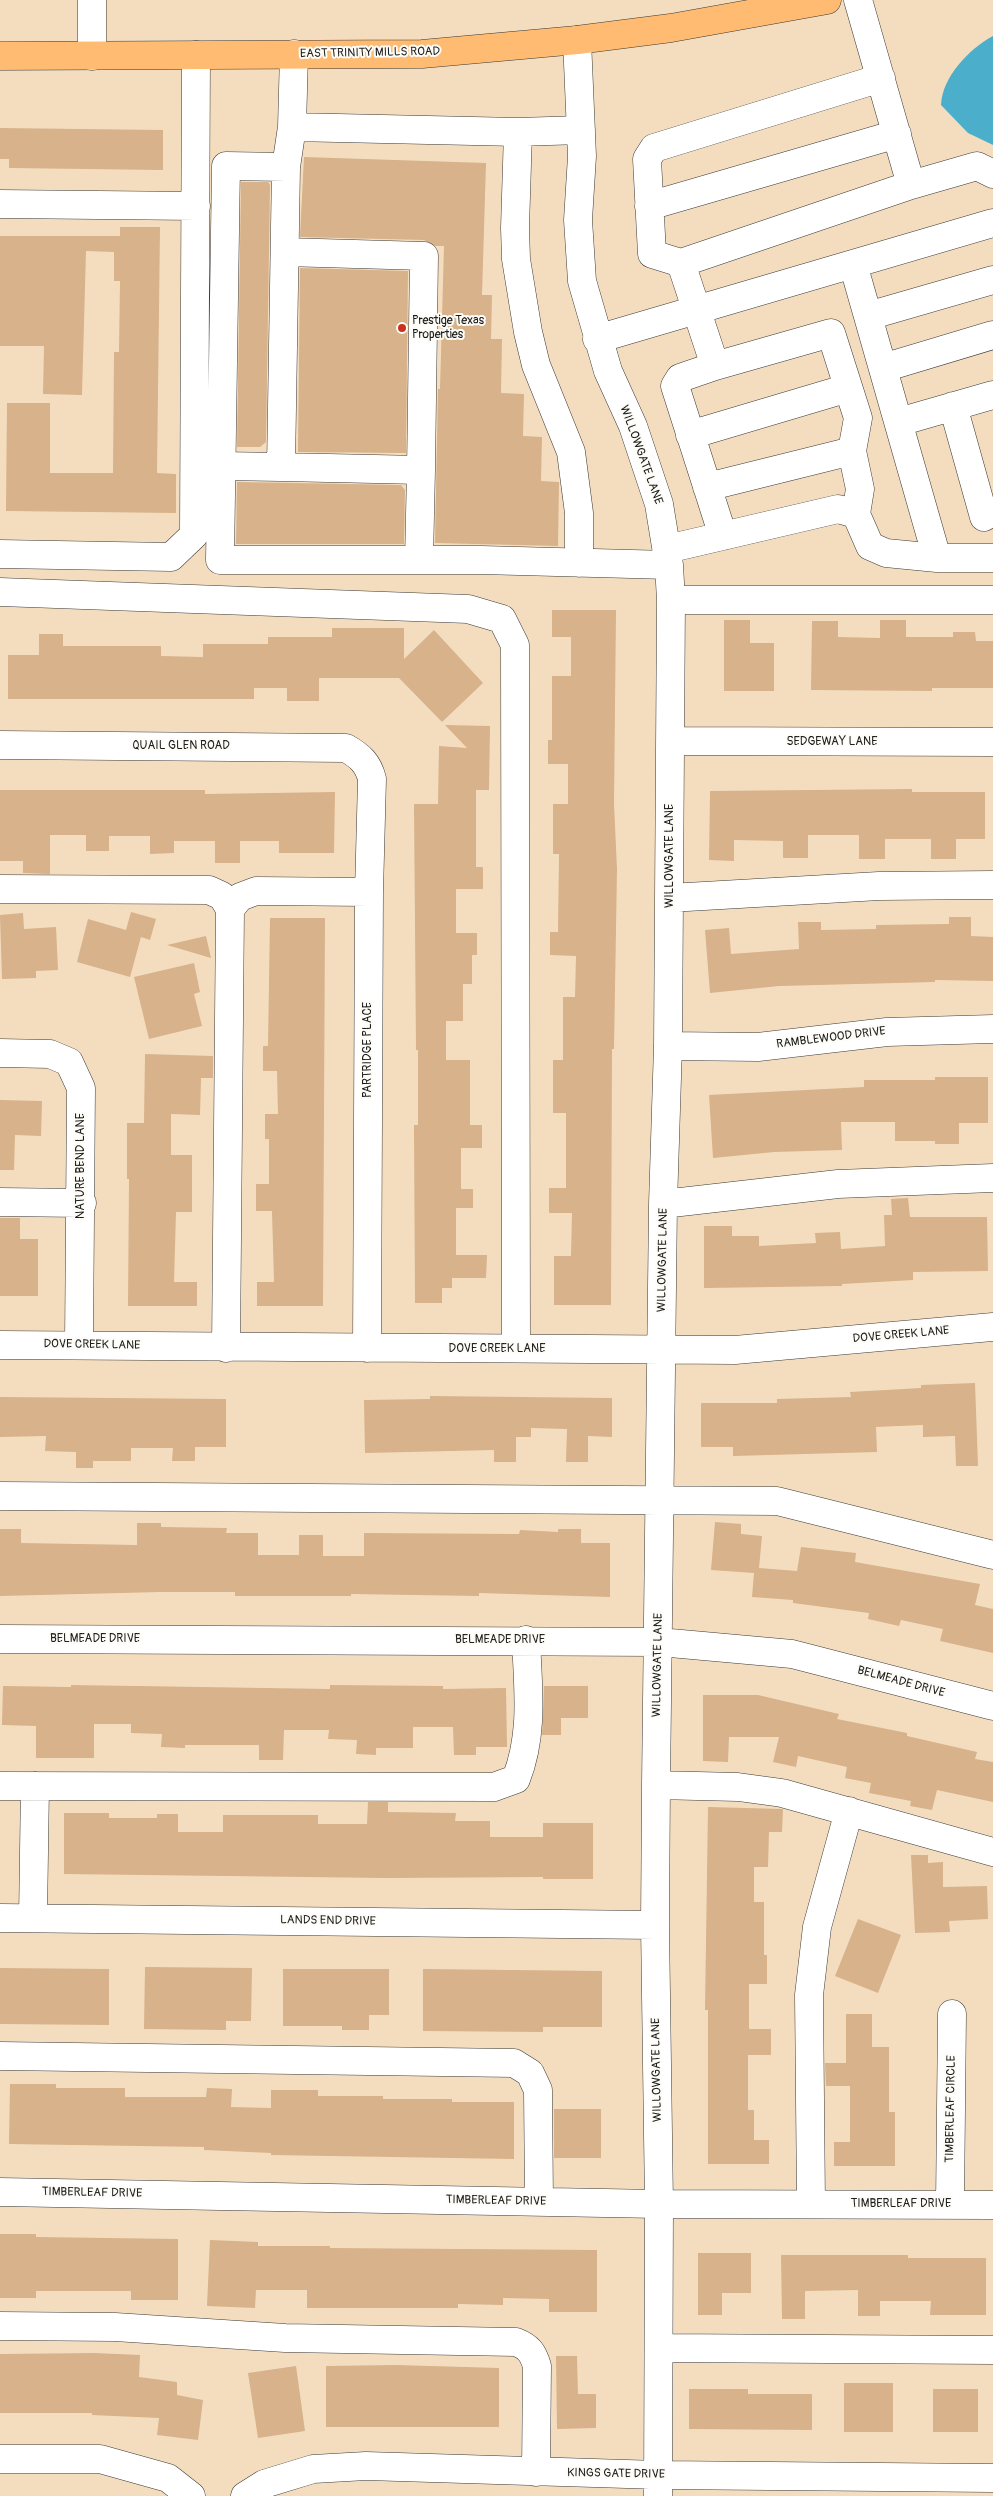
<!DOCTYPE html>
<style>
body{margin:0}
canvas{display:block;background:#f4ddbf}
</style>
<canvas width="993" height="2496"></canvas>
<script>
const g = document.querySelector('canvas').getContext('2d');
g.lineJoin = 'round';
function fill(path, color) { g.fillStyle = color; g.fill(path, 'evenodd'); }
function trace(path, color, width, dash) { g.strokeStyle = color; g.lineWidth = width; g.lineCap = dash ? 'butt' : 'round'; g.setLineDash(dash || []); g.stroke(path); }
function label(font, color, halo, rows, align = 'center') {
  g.font = font + ' Pangolin,sans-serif'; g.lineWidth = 4; g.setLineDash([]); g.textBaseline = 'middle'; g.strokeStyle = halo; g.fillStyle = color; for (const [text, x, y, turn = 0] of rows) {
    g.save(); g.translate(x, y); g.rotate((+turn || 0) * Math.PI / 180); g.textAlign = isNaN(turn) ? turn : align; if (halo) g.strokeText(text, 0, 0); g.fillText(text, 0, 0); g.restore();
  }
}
fill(new Path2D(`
 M993 36V145L968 133 941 105C942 77 969 49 993 36Z`), '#4baeca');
fill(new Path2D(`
 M0 128 163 130V170L9 168V159H0Z
 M304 157 486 163 482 295H492L491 339H502L501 393 524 394 523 436 542 437 541 481 559 482 558 546 435 543 438 389H440L444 246H435L424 240 300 237Z
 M241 182H268L270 185 266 442 260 447H237Z
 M120 227H160L157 473 176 474V513L6 511 7 403H50V473H113L114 352H119L120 281H114V252L86 251 82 395 43 394 44 346H0V236H120Z
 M300 268 408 271 406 453 298 452Z
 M237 482 401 485 405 490 404 544H236Z
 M552 610H616L614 804 617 869 614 1049H612L611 1305H554V1256H571L572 1213H549V1188H566V1113H553V1060H563V997H575L576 956 550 955V932H558L559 854H553V804H568V764H548V740H552V676H571V637H552Z
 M724 620H750V643H774V691H724Z
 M880 620H906V637H953V632H975L976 641H993V688H932V691L811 690 812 621H838V637L880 638Z
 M332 628H404V659L434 630 483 683 442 722 399 678H319V701H287V688H254V699H8V655H39V634H63V646H161V656L203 657V644H268V637H332Z
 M445 725 490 726 489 790H476V867H483V889H456V933H477V955H472V984H463V1021H446V1060H470V1125H482V1148H461V1189H473V1208H456V1255H487L486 1278H452V1288H442V1303H415L414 1125H418V1050H416L414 804H438L439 746 467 748Z
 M912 789V792H985V839H956V859H931V839H885V859H859V835H808V858H783V841L734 840V861L709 860 710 791Z
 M0 790H205V794L335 792 334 853H279V841H240V863H215V841H174V853L150 854V836H109V851H86V835H50V874L23 873V861H0Z
 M131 912 156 919 150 940 141 937 130 977 77 962 88 919 126 930Z
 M23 913 24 929 56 927 58 970 36 971V978L2 979 0 915Z
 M949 917H971V936L993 937V981L935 980V982L779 986 710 993 705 930 729 928 731 954 799 949 798 922H821V930L876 929V925L949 924Z
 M270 918H325L323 1306H257V1282H274L272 1211H256V1184H269V1139H265V1114H278L277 1071H263V1046H268Z
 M206 936 211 958 167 945Z
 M194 963 200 992 194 994 202 1026 149 1039 134 977Z
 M145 1054 213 1056V1078H201L200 1115 171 1114V1155H192V1212H176L174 1282H197V1306H128L129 1179H127V1123H144Z
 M935 1077H988V1123H959V1144H935V1141H895V1122H841L842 1150 774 1152 713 1158 709 1095 864 1087V1080H935Z
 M0 1100 42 1101 41 1136 15 1135 14 1170H0Z
 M908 1198 910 1217H987L988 1271 913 1272V1280L842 1284V1286L704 1288V1226H732V1236H759V1246L816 1243 815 1233 840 1232 841 1249 885 1246 884 1215H892L891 1199Z
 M0 1218H20V1239H38V1296H0Z
 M975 1383 978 1466H956L955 1436 923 1437V1425L876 1427 877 1452 733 1456V1447H701V1403H777V1399L851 1397 850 1392 921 1388V1385Z
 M430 1396 612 1398V1437L588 1436V1462H566L567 1429 531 1428V1437H516V1462H494V1450L365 1453 364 1400 430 1399Z
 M0 1397 226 1399V1447H195V1461H172L173 1448H131V1461H93V1468H76V1452L45 1451 46 1436 0 1437Z
 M715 1522 741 1524V1534L762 1536 759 1568 797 1571 801 1547 856 1553 855 1562 980 1584 975 1605 993 1609V1653L940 1641 943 1629 901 1620 899 1626 868 1619 869 1613 793 1603V1600L752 1597 754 1573 711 1570Z
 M137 1523H161V1527L227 1528 226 1533H258V1555H299V1535H323V1556H364V1533L519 1534 520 1530 558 1532V1529H581V1543H610V1597L479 1593V1596L351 1594V1596H235V1592H161L0 1596V1529H21V1543L137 1545Z
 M71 1685 330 1689V1685L443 1686V1689L506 1688 507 1747H476V1755H454L453 1727H413V1748H376V1755L356 1754 357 1740 328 1739 329 1730H284L283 1760H259V1745H185V1748L161 1747 162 1734 131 1733V1724H94V1758H36V1726L2 1725 3 1686 71 1687Z
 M544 1686H588V1718H561V1735H542Z
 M703 1695H758L839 1714 837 1719 907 1733V1736L977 1752 975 1759 993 1762V1802L937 1790 932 1810 910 1806 911 1801 869 1793 871 1783 845 1778 847 1767 798 1756 796 1767 773 1762 779 1737H729L728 1762 703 1761Z
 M368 1802H388V1812L456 1813 455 1821H490V1837H543V1823H593V1879H543V1877L387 1878 64 1874V1813H109V1818H157V1814H178V1832H223V1815H318V1824H367Z
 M708 1807 783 1809 782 1832H769L768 1867H754V1902H764V1955H767V1984H749V2029H771V2055H748V2110H754V2140H769V2164H708V2010H705Z
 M911 1855H928V1863L943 1862V1887L987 1886 988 1919 949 1921 950 1932 915 1933Z
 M858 1919 901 1935 878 1993 835 1976Z
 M145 1967 252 1968 251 2021H226V2030L144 2029Z
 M0 1968 109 1969V2025L0 2024Z
 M283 1969H389V2015H369V2030H342V2026H283Z
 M423 1969 602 1971V2027H543V2032L423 2031Z
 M846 2014H872V2047H889V2112H895V2166H834V2142H850V2086H826L825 2063H846Z
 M10 2084H56V2088H125V2097H206L207 2088 232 2089 231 2107 271 2108V2090H318V2096H383V2099H452V2102H514V2159L271 2155V2153L204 2150V2147L9 2144Z
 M554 2109H601V2158H554Z
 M0 2234H36V2237L178 2239V2300H131V2291H36V2298H0Z
 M210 2240 258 2242V2246H330V2248L597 2250V2312H549V2299L503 2298V2305L458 2304V2308H307V2290H256L255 2308 207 2306Z
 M698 2253H751V2293H722V2315H698Z
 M781 2255H908V2258H986V2315H930L931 2301H880V2316H858V2290L805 2291V2319H782Z
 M94 2353 140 2355 139 2377 177 2382V2395L203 2400 198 2440 157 2435 159 2418 92 2415V2413H0V2354Z
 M556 2356H577L578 2394H596V2428L557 2429Z
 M396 2365 499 2368V2427H326V2366Z
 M296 2366 305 2431 258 2438 248 2373Z
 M844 2383H893V2432H844Z
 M689 2389H748V2394H812V2430L689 2429Z
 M933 2389H978V2432H933Z`), '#d7b28a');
const minor = new Path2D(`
 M92 0V56
 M858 0 911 185 977 166 993 174
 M577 40 582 156 578 220 582 281 608 371 633 426 659 504 669 565 671 600 668 1046 663 1204 656 1785 655 1925 659 2204 658 2496
 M294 54 292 127 518 132
 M286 167 226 166 220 560H481L669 565
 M0 204 196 206
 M649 206 897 134
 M285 252 424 256 421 470
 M681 263 911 185
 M868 316 993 280
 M597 339 993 223
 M715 366 831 333 858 418 852 451 860 489 856 514
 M883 368 993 335
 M953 406 984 517
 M899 422 993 395
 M690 435 848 388
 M221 466 281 467 286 167 292 127
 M281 467 421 470 419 560
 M707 487 852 451
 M723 536 675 386 680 378 715 366 681 263 652 254 647 159 654 148 881 78
 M667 549 838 509 856 514 870 546 886 553 937 558 853 264
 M0 554 171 557 194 535 196 55
 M937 558H993
 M579 563V513L571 452 536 365 528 332 516 259 515 228 518 132 581 130
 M0 592 468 609 502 619 515 645 516 1348
 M671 600H993
 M670 741 993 742
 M0 745 346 748C360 756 368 763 372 779L369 892 367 1348
 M0 889 209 890 222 896 230 909 226 1348
 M669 898 879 886 993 885
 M230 909 240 897 256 891 369 892
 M668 1046 758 1047 887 1032 993 1029
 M0 1053 50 1054 69 1062 81 1088 79 1344
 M0 1202 82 1203
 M663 1204 838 1184 993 1178
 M0 1345 735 1350 993 1327
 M0 1496 777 1501 993 1555
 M0 1639 659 1642 792 1654 993 1706
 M656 1785 738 1787 782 1793 993 1852
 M0 1786 494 1787 516 1779C534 1734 528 1687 526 1640
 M0 1918 655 1925
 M33 1918 35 1786
 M0 2056 514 2063 530 2073 538 2090 539 2202
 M0 2192 659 2204 993 2205
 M811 2204 809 1995 817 1927 849 1811
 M950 2204 952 2014
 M0 2326 115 2327 285 2338 516 2342C529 2347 533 2353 537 2366L536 2472
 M659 2348 993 2350
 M0 2459H100L168 2478 191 2496
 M245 2496 264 2484 313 2469 366 2466 659 2475 993 2478`);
const major = new Path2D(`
 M0 56 422 54 577 40 671 28 827 0`);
trace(minor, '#3c3934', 29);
trace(major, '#3c3934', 29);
trace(minor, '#fff', 28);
trace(major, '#febb71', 28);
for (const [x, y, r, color] of [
 [402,328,5,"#c8321e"]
]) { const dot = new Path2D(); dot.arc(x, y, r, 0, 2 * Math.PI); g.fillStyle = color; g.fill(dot); trace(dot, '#fdfcf7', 2); }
label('12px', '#1c1c1c', '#fdfcf7', [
 ["EAST TRINITY MILLS ROAD",370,53,-1],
 ["WILLOWGATE LANE",641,455,70],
 ["SEDGEWAY LANE",832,742],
 ["QUAIL GLEN ROAD",181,746],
 ["WILLOWGATE LANE",670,856,-90],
 ["RAMBLEWOOD DRIVE",831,1038,-7],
 ["PARTRIDGE PLACE",368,1050,-90],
 ["NATURE BEND LANE",81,1166,-90],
 ["WILLOWGATE LANE",663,1260,-89],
 ["DOVE CREEK LANE",901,1335,-5],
 ["DOVE CREEK LANE",92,1345,1],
 ["DOVE CREEK LANE",497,1349],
 ["BELMEADE DRIVE",95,1639],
 ["BELMEADE DRIVE",500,1640],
 ["WILLOWGATE LANE",658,1665,-89],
 ["BELMEADE DRIVE",901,1682,15],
 ["LANDS END DRIVE",328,1921,1],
 ["WILLOWGATE LANE",657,2070,-91],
 ["TIMBERLEAF CIRCLE",951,2109,-89],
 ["TIMBERLEAF DRIVE",92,2193,1],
 ["TIMBERLEAF DRIVE",496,2201,1],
 ["TIMBERLEAF DRIVE",901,2204],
 ["KINGS GATE DRIVE",616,2474,1]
]);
label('12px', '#1c1c1c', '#fdfcf7', [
 ["Prestige Texas",412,321],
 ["Properties",412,335]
], 'left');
</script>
